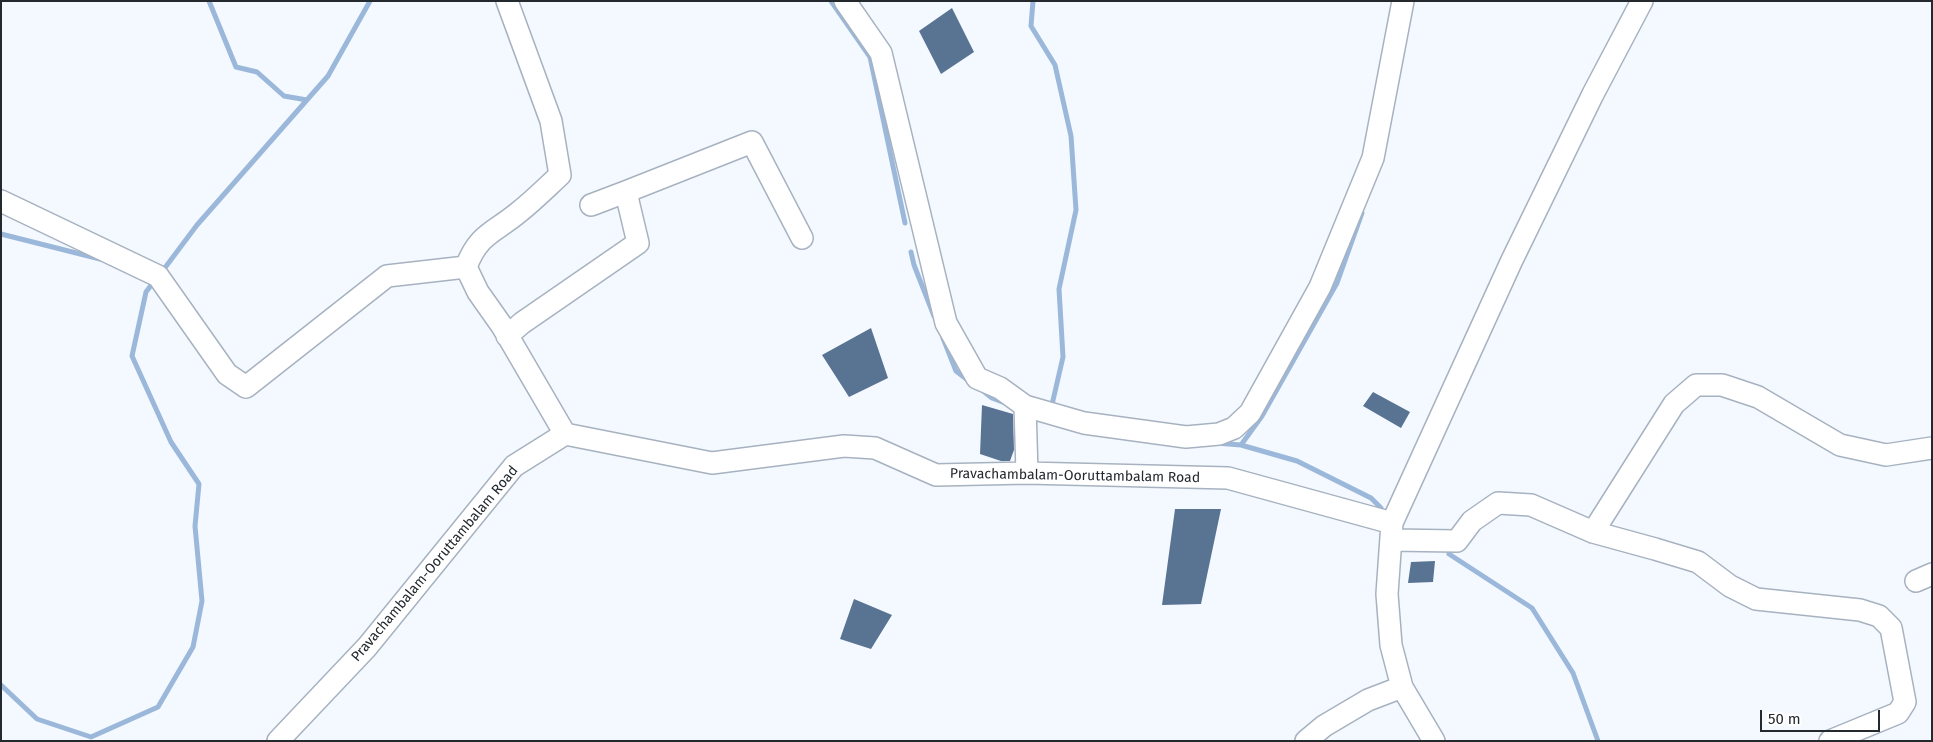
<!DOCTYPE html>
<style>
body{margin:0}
#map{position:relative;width:1933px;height:742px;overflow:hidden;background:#f4f9ff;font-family:"Fira Sans",sans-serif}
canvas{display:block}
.frame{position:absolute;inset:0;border:2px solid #24292e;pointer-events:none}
.scale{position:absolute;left:1760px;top:710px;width:120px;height:22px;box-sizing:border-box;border:2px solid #24292e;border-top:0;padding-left:6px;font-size:15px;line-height:18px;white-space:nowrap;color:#24292e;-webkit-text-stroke:4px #fff;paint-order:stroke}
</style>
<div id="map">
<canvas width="1933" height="742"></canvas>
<div class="frame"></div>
<div class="scale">50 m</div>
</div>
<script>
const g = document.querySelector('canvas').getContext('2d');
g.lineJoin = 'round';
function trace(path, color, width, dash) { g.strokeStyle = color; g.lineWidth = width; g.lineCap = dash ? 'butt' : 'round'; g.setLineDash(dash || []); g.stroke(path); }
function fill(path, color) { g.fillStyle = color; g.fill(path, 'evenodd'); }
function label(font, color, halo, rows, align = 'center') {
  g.font = font + ' "Fira Sans",sans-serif'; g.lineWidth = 4; g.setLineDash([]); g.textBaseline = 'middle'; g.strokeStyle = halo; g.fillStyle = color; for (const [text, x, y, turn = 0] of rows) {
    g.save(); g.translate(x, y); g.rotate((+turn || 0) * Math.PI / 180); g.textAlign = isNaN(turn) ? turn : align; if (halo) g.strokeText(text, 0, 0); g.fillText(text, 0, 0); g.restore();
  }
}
trace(new Path2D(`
 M209 1 236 67 257 72 284 96 307 100
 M831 1 870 57 905 223
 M1033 1 1031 26 1055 65 1071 136 1076 210 1059 289 1063 357 1051 409
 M1 234 100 259
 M911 252 914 265 934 316
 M161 273 197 225 328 76 370 1
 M943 338 956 371 969 381
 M982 390 992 398 1005 403
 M1216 443 1241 445 1262 416 1337 283 1362 213
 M1241 445 1297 461 1371 498 1381 508
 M1449 554 1532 608 1573 673 1598 741
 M1 685 37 719 91 737 158 707 193 647 202 601 195 526 199 484 171 442 132 356 146 292 155 280`), '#9bb8da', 5);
fill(new Path2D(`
 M952 8 974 52 941 74 919 31Z
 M871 328 888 378 849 397 822 355Z
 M1373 392 1410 412 1401 428 1363 406Z
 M982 405 1013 414 1014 450 1010 461H1001L980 454Z
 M1175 509H1221L1201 604 1162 605Z
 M1435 561 1433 582 1408 583 1411 562Z
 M854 599 892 615 871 649 840 639Z`), '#597393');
const minor = new Path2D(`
 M507 1 551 121 560 175C546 188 533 201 519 212 494 233 479 233 466 267L478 292 502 326 565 434
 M845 1 881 53 946 323 977 378 1000 388 1025 406 1027 473
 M1 201 158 276 227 374 246 387 387 276 466 267
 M591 205 628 191
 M507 336 522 323 638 243 628 201V191L752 142 802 238
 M1025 406 1084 423 1186 437 1219 434 1234 428 1250 413 1320 287 1373 158 1403 1
 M1593 532 1674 404 1696 385H1722L1758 397 1840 445 1886 455 1932 448
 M1391 540 1457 541 1472 521 1498 503 1531 505 1593 532 1655 549 1698 562 1730 586 1756 599 1860 610 1879 616 1891 628 1905 702 1898 713 1830 741
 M1916 581 1932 574
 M278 741 367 647 514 466 565 434 712 463 844 446 875 448 936 475 1027 473 1228 478 1392 523
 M1306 741 1324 726 1368 700 1402 687
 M1434 741 1402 687 1391 645 1387 594 1392 523 1512 260 1593 94 1642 1`);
trace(minor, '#a7b2c0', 24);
trace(minor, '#fff', 21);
label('14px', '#24292e', '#fff', [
 ["Pravachambalam-Ooruttambalam Road",1075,476,1],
 ["Pravachambalam-Ooruttambalam Road",435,564,-50]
]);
</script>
